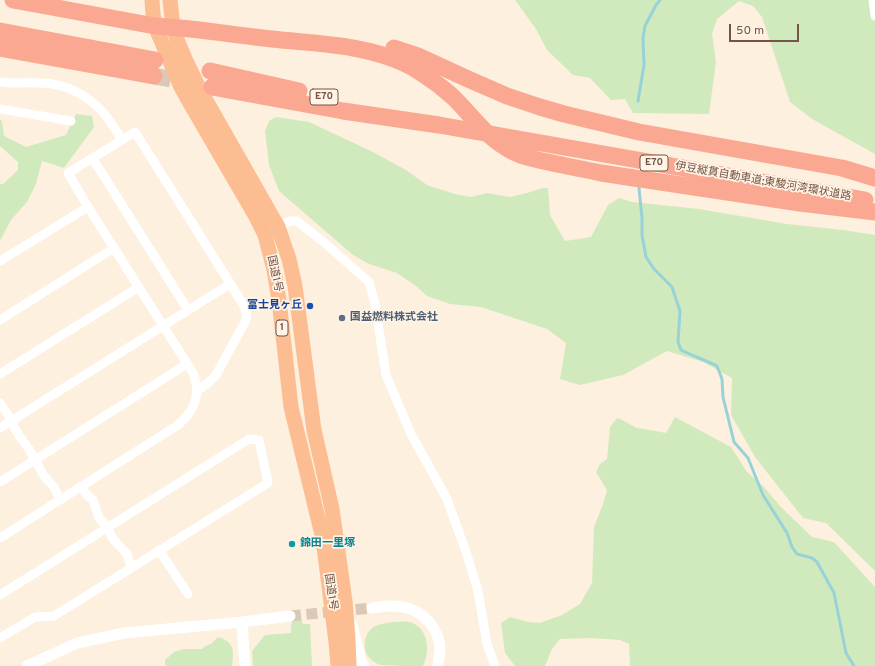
<!DOCTYPE html>
<meta charset="utf-8">
<style>
body{margin:0}
#map{position:relative;width:875px;height:666px;overflow:hidden;background:#fdf0de;font-family:Overpass,sans-serif}
canvas{display:block}
.scale{position:absolute;left:729px;top:24px;width:70px;height:18px;box-sizing:border-box;border:2px solid #745446;border-top:0;padding-left:5px;font-size:12px;line-height:14px;white-space:nowrap;color:#745446;-webkit-text-stroke:3px #fff4e5;paint-order:stroke}
</style>
<div id="map">
<canvas width="875" height="666"></canvas>
<div class="scale">50 m</div>
</div>
<script>
const g = document.querySelector('canvas').getContext('2d');
g.lineJoin = 'round';
function fill(path, color) { g.fillStyle = color; g.fill(path, 'evenodd'); }
function trace(path, color, width, dash) { g.strokeStyle = color; g.lineWidth = width; g.lineCap = dash ? 'butt' : 'round'; g.setLineDash(dash || []); g.stroke(path); }
function label(font, color, halo, rows, align = 'center') {
  g.font = font + ' Overpass,"Noto Sans JP",sans-serif'; g.lineWidth = 3.5; g.setLineDash([]); g.textBaseline = 'middle'; g.strokeStyle = halo; g.fillStyle = color; for (const [text, x, y, turn = 0] of rows) {
    g.save(); g.translate(x, y); g.rotate((+turn || 0) * Math.PI / 180); g.textAlign = isNaN(turn) ? turn : align; if (halo) g.strokeText(text, 0, 0); g.fillText(text, 0, 0); g.restore();
  }
}
fill(new Path2D(`
 M515 0H875V154L812 119 790 102 762 17 753 6 739 1 717 19 712 34 716 62 709 114 633 113 625 99 611 100 590 78 573 75 547 50 536 29Z
 M76 114 92 116 94 127 64 168 42 161 36 184 27 202 11 220 0 241V184H3L18 170V162L0 146V120L2 121 4 136 26 147 66 135Z
 M276 117 309 122 373 152 406 170 427 185 455 194 471 197 487 193 510 197 527 193 543 188H548L550 215 565 241 591 237 608 205 619 198 632 202 699 209 787 224 843 230 875 235V571L826 523 803 518 755 457 731 415 732 378 703 362 667 351 623 375 580 385 560 379 566 343 547 329 481 307 450 304 427 296 416 286 397 273 369 264 353 255 279 191 269 165 265 131 269 121Z
 M675 417 731 447 747 472 763 486 781 507 812 537 834 542 875 587V666H630L629 644 620 640 591 638 560 639 552 649 545 666H515L505 653 501 623 510 617 528 622 540 623 562 615 580 604 592 583 594 527 603 504 607 490 596 472 600 464 607 459 610 427 617 418 622 420 637 428 656 431 666 433Z
 M301 618 303 624H310L312 666H253L252 651 265 635 291 633V626L293 619Z
 M393 622C398 622 404 621 409 622 428 626 431 651 423 666 414 666 386 666 380 665 375 663 368 658 366 653 363 645 365 634 372 628 378 624 386 623 393 622Z
 M218 637C235 642 234 651 232 666H166L165 663V660L174 652 184 649H202L205 646 211 644Z`), '#d1eabd');
trace(new Path2D(`
 M638 101 644 65 643 38 645 26 656 5 660 0
 M639 188 642 218V235L646 257 654 269 672 287 680 311 678 342 681 350C693 356 705 360 717 366L722 379 723 397 734 442 748 458 763 495 787 533 792 547 797 554 812 558 817 562 834 593 846 653 854 666`), '#98d2d9', 3);
trace(new Path2D(`
 M290 616 372 608`), '#dbc9b8', 11, [11, 5.5]);
trace(new Path2D(`
 M154 76 193 83`), '#dbc9b8', 17, [17, 8]);
trace(new Path2D(`
 M873 0 875 16
 M0 82C13 84 27 82 40 83 66 83 90 96 106 116 112 124 117 132 122 140
 M0 109 71 121
 M93 159 188 310
 M274 230 290 221H297L326 244 369 282 375 304 386 375 411 434 447 499 466 552 478 591 487 644 495 666
 M0 261 88 207
 M0 320 114 248
 M0 374 139 287
 M0 403 8 415 14 427 20 437 29 449 44 476 54 487 60 499
 M0 428 230 284
 M0 482 187 364
 M81 486 86 494 93 500 99 518 105 524 113 539 127 554 129 561 133 567
 M0 538 178 425C194 411 202 394 193 373L88 207 68 173 135 132 243 304 247 315 245 322 216 375 208 383 197 391
 M159 550 188 594
 M0 595 249 439 259 440 268 483 54 616 35 617 0 638`), '#fff', 9);
trace(new Path2D(`
 M372 608C382 606 393 605 403 607 422 610 439 628 440 648 440 653 438 660 438 666
 M242 622 245 666
 M352 625 361 661 364 666
 M27 666 77 643 124 633 242 622 290 616`), '#fff', 11);
trace(new Path2D(`
 M152 0 153 14 155 26 181 87 190 103 255 215 265 235 274 270 279 300 291 407 323 539 336 642 338 666
 M170 0 173 27 178 42 186 61 200 90 278 227 289 259 295 286 314 430 332 509 345 601 348 638 349 666`), '#fdbd92', 15);
trace(new Path2D(`
 M13 0 155 26C194 28 233 35 272 39 317 44 364 44 406 64 419 70 430 79 441 87 446 91 451 95 455 99 471 115 485 135 505 147 518 156 533 159 548 162 565 166 583 169 601 173L800 203 875 212
 M0 31 155 60
 M0 48 154 76
 M394 48 418 56 468 79 507 96 540 107 564 114 639 132 842 168 875 178
 M210 71 299 91
 M212 87 343 111 439 125 865 200`), '#fba892', 17);
for (const [x, y, r, color] of [
 [310,306,4,"#1a4fb4"],
 [342,318,4,"#5c6f8a"],
 [292,544,4,"#0f9aa8"]
]) { const dot = new Path2D(); dot.arc(x, y, r, 0, 2 * Math.PI); g.fillStyle = color; g.fill(dot); trace(dot, '#fff4e5', 1.5); }
for (const [x, y, w] of [
 [324,97,28],
 [654,163,28],
 [282,328,12]
]) { const box = new Path2D(); box.roundRect(x - w / 2, y - 8, w, 16, 3); g.fillStyle = '#fff4e5'; g.fill(box); trace(box, '#745446', 1); }
label('bold 10px', '#745446', null, [
 ["E70",324,97],
 ["E70",654,163],
 ["1",282,328]
]);
label('11px', '#745446', '#fff4e5', [
 ["伊豆縦貫自動車道;東駿河湾環状道路",763,182,10],
 ["国道1号",274,274,78],
 ["国道1号",330,592,82]
]);
label('bold 11px', '#164399', '#fff4e5', [
 ["富士見ヶ丘",302,306]
], 'right');
label('bold 11px', '#4e5e75', '#fff4e5', [
 ["国益燃料株式会社",350,318]
], 'left');
label('bold 11px', '#0d838f', '#fff4e5', [
 ["錦田一里塚",300,544]
], 'left');
</script>
